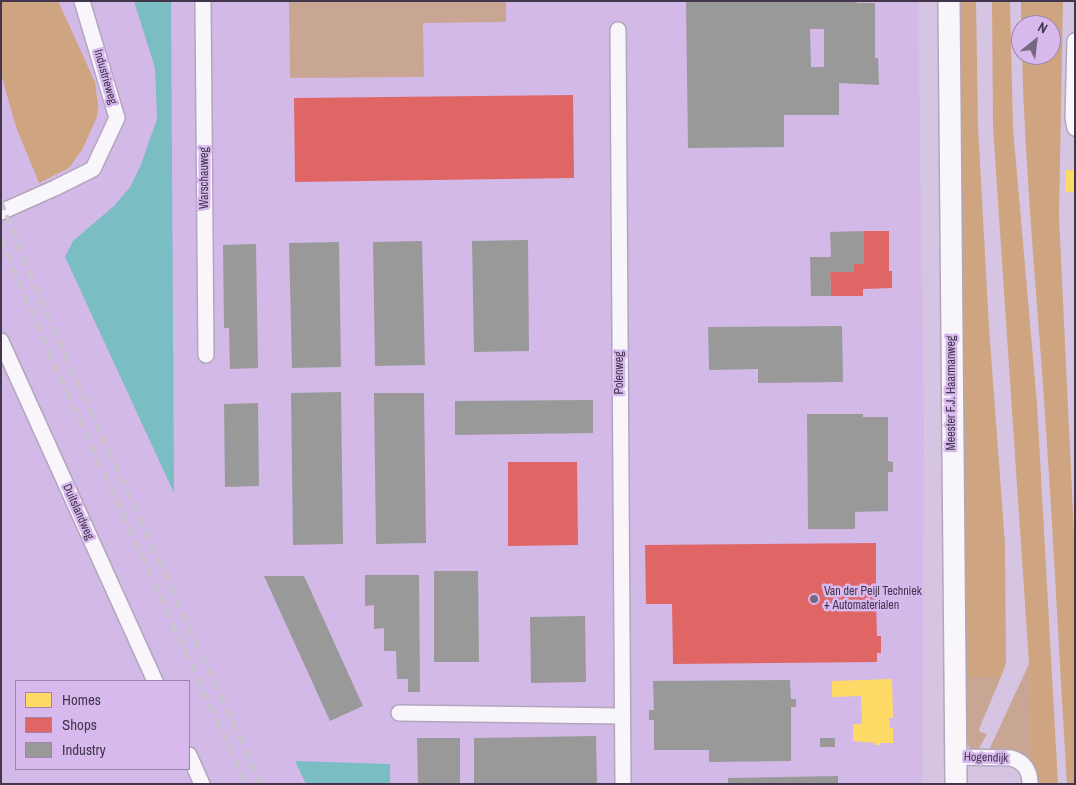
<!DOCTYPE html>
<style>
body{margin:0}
#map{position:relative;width:1076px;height:785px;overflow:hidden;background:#d6c5e2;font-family:"Archivo Narrow",sans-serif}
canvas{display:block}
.frame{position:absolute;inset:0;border:2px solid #42364c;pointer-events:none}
.legend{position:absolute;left:15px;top:680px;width:175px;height:90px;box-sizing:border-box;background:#d7b9ee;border:1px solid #9b85ad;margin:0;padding:6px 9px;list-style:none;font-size:15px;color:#42364c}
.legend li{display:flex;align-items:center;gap:10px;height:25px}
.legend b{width:25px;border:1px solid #9b85ad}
.north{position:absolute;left:1011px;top:15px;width:50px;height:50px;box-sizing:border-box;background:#d7b9ee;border:1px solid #9b85ad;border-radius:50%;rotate:29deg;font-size:14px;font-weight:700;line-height:20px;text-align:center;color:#42364c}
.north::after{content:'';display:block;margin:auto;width:18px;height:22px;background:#766880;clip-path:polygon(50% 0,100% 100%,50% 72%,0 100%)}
</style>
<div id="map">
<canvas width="1076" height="785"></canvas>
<div class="frame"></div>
<ul class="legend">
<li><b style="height:14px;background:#ffd966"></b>Homes</li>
<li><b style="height:14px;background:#e06666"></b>Shops</li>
<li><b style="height:14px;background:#999"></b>Industry</li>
</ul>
<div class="north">N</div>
</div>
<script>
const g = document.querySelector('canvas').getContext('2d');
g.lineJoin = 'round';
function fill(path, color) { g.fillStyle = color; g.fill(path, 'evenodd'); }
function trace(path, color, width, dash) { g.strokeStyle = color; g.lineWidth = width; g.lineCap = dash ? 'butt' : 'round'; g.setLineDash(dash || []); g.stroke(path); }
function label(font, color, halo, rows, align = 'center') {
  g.font = font + ' "Archivo Narrow",sans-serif'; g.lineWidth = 5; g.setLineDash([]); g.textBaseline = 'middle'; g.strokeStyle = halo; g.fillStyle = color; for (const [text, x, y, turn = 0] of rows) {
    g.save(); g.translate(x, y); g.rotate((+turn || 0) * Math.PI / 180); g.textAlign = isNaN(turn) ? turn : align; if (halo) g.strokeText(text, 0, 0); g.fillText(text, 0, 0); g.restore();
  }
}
fill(new Path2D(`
 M1 1H918L924 425 922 784H1ZM16 681H189V769H16Z`), '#d3b9e7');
fill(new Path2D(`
 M289 1H506V22L423 23 424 77 290 78Z
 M1029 664 1032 765C1023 748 1007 752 989 750Z
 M966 677H1001L979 729 980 732 987 734 978 750 971 749 966 743Z`), '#c9a693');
fill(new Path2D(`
 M1 1H58L95 82 98 105 97 117 82 150 69 168 39 183 16 127 1 74Z
 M958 1H976L978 126 989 328 1005 544 1006 663 1001 677H966Z
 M992 1H1010L1013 128 1037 404 1058 784H1034L1030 746 1029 664 993 127Z
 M1021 1H1063L1059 216 1075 556V784H1067C1059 655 1053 527 1044 399 1036 284 1025 170 1022 55H1051V25H1021V34Z`), '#cfa480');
fill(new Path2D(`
 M134 1H171L174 493 65 257 73 241 114 206 130 187 140 167 157 119 155 68Z
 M295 761 390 764V784H306Z`), '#7abdc2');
fill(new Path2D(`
 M1066 170H1075V192H1065Z
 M892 679 893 718H889L890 728H893V743H880V745H875V743L853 741V724H862L861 696 832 697V681Z`), '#ffd966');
fill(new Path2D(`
 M573 95 574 178 295 182 294 98Z
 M864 231H889V271H892V288L863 289V296H831L830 272H854V264H864Z
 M508 462H577L578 545 508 546Z
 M876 543V594L880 593V602H876L877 636H881V653H877V662L673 664 672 604H646L645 545Z`), '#e06666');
fill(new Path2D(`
 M686 1H856L857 3H875V58H878L879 85 839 83V115H784V147L688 148ZM810 29H824V67H811Z
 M864 231V264H854V272H830L831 296H811L810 257H831L830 232Z
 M528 240 529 351 474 352 472 241Z
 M422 241 425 365 375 366 373 242Z
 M339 242 341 367 292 368 289 243Z
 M256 244 258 368 230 369 229 328H224L223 245Z
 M842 326 843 382 758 383V369L709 370 708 327Z
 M341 392 343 544 293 545 291 393Z
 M374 393H424L426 543 376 544Z
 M593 400V433L455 435V401Z
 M258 403 259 486 225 487 224 404Z
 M807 414H863V417H888V461L893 462V472H888V511L855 512V529H808Z
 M434 571H478L479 662H434Z
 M365 575H419L420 692H408V679H397L396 651H384V628L374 629V605L365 606Z
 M264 576H304L363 706 330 721Z
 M585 616 586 682 531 683 530 617Z
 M790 680 791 699H796V707H791V761L709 762V750H654V720H649V710H654L653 681Z
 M596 736 597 784H474V738Z
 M417 738H460V784H418Z
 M820 738H835V747H820Z
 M838 776V784H728V778Z`), '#999');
const street = new Path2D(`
 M203 1 206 355
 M618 30 623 784
 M1075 41 1073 118 1075 128
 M1 212 55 188 93 169 117 118 82 1
 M1 341 155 681
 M399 713 622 716
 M189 755 202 784
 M956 757 1011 758C1024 762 1030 770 1030 784`);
const secondary = new Path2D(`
 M949 1 956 784`);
trace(street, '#b2a6bc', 18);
trace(secondary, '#b2a6bc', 24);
trace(street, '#f9f6fb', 15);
trace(secondary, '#f9f6fb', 21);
trace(new Path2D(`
 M1 201 43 306 74 375 261 784
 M1 239 41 335 246 784`), '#cac5ce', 4, [10, 5]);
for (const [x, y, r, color] of [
 [814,599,5,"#766880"]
]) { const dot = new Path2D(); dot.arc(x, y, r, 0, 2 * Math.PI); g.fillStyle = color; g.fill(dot); trace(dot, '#d7b9ee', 2); }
label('12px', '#42364c', '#d7b9ee', [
 ["Industrieweg",105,77,74],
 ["Warschauweg",205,178,-90],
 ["Polenweg",620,373,-90],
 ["Meester F.J. Haarmanweg",952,393,-90],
 ["Duitslandweg",78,512,66],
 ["Hogendijk",986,758,2]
]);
label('12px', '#42364c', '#d7b9ee', [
 ["Van der Peijl Techniek",824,592],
 ["+ Automaterialen",824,606]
], 'left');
</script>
